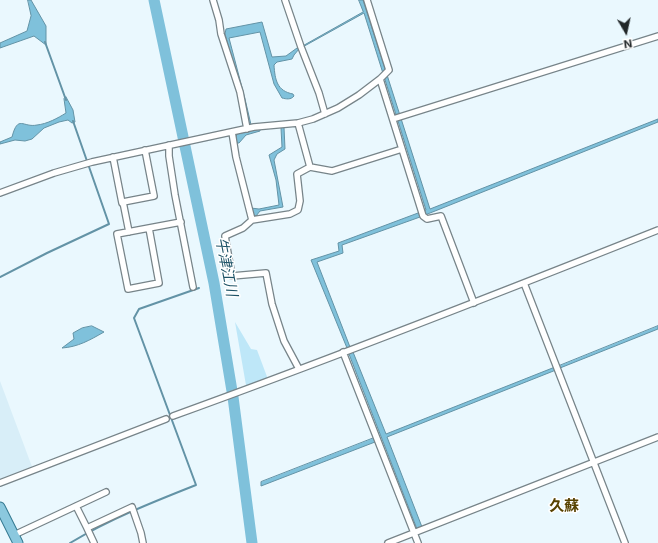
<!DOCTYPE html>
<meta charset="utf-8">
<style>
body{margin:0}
#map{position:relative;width:658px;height:543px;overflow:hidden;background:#eaf8fe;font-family:Inter,sans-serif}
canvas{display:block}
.north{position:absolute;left:606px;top:12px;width:40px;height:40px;-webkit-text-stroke:3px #fff;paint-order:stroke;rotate:171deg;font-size:11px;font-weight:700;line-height:16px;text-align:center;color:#222729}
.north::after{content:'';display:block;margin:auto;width:14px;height:18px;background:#222729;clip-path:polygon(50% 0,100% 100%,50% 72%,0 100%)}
</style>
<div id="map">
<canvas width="658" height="543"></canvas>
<div class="north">N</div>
</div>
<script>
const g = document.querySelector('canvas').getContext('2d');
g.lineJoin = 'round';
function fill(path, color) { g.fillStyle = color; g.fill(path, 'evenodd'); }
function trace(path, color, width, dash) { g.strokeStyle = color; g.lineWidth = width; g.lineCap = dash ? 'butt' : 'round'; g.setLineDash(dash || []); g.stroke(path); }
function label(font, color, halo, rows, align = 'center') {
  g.font = font + ' Inter,"Noto Sans JP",sans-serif'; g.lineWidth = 3; g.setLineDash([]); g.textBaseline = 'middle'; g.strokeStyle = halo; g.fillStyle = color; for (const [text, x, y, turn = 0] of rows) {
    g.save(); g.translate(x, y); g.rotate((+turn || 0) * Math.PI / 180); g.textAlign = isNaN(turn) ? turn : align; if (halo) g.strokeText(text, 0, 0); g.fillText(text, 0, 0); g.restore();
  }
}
fill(new Path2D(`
 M0 381 34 472 0 484Z`), '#d8eef8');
fill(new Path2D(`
 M235 322 251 349 257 350 269 382 247 391Z`), '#bee7f8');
const water = new Path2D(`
 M28 0H31L46 26V45L34 36 0 48V43L27 31 31 16Z
 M359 0H363L430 209 658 119V122L420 217 342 245 343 253 317 262 350 347 347 348 311 260 339 251 338 243 426 210 364 13 299 49 294 55 292 59 277 62 274 65C275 80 277 91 293 94L294 96C291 100 286 99 282 98L274 84 260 32 229 38 245 99 252 129H260V131L246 135 239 143H237L236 137 237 134 249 131 243 100 225 34 226 29 262 22 272 57 286 56 297 48H299L363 12Z
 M66 97 73 110 75 122 72 123 68 120 59 122 44 128 32 139 25 141 15 140 0 144V142L12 137C18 114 23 128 37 125 47 124 58 118 66 113L64 99Z
 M284 127 285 149 277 154 274 160 283 207 260 211 256 216 252 214 251 208 259 209 279 205 276 180 269 155 282 147 281 128Z
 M92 326 104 332C90 340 78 347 62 348L74 339 73 333 82 328Z
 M658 326V329L560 368 559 366Z
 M353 352 386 434 555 367 556 370 387 437 422 527 417 529 349 354Z
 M374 438 375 442 261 486V482Z`);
fill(water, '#7fc1db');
trace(water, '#6393a6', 1);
trace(new Path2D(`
 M45 42 66 100
 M0 277 47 253 109 224 73 121
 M70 543C110 519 153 502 196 485L134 318 139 309 199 288`), '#6393a6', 2);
trace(new Path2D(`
 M154 0 214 283 233 397 252 543`), '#7fc1db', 11);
const minor = new Path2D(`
 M213 0 219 20 221 34 240 92 247 129
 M285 0 301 47 319 93 325 114
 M380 79 423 216 427 219 441 216 474 303
 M393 119 658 36
 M298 123 310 167 332 171 402 149
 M232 132 236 157 252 220 243 228 225 236 232 276 266 273 272 304 284 341 299 369
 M169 145V156L175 195 193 287
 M113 157 122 203 123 202 129 232
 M0 193 54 173 92 162 254 127 298 123 313 119 338 108 359 95 380 79 389 70 367 0
 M123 202 154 196 145 150
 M252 220 290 214 298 210 300 201 297 174 310 167
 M149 228 159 283 128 289 117 234 181 222
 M524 283 625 543
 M343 352 418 543
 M173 416C336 357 497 294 658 230
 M0 483 166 419
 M76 506 87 528 132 507 141 533 143 543
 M87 528 94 543
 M14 535 106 492
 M388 543 658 437`);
const primary = new Path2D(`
 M0 507 18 543`);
trace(minor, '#778489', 8);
trace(primary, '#347890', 11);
trace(minor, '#fff', 5.5);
trace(primary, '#8bc8de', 9);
label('italic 15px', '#1e5367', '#fff', [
 ["牛津江川",226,267,79]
]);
label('bold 15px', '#584200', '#fff', [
 ["久蘇",564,506]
]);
</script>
